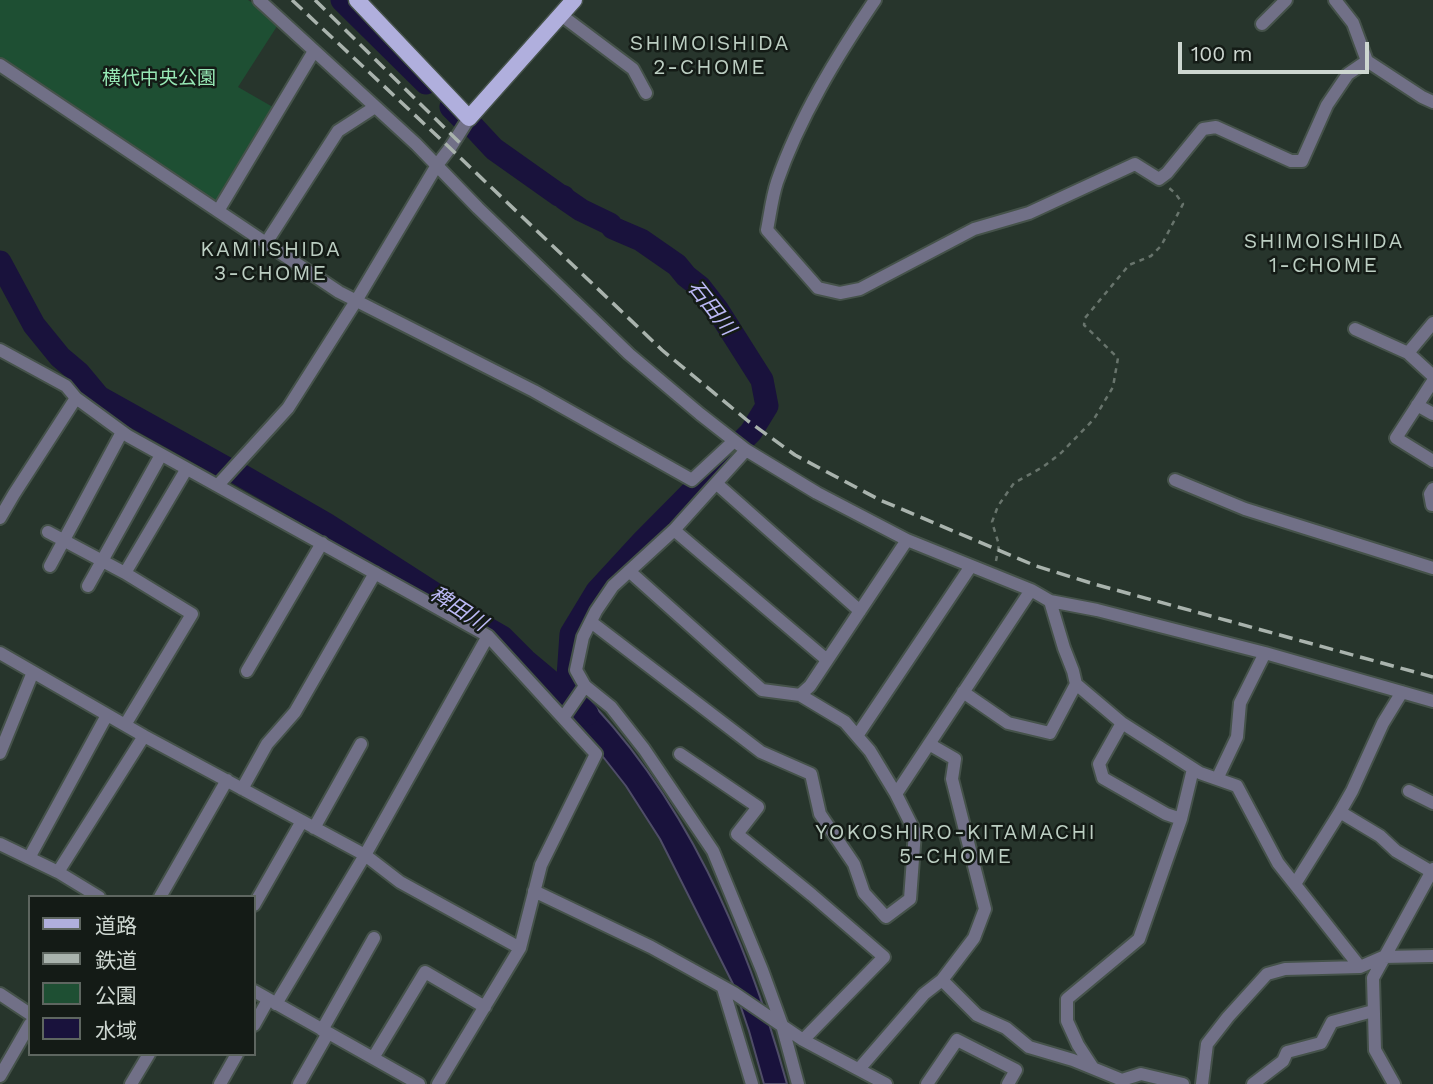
<!DOCTYPE html>
<meta charset="utf-8">
<style>
body{margin:0}
#map{position:relative;width:1433px;height:1084px;overflow:hidden;background:#27352c;font-family:"Work Sans","Noto Sans JP",sans-serif}
canvas{display:block}
.legend{position:absolute;left:28px;top:895px;width:228px;height:161px;box-sizing:border-box;background:#141b16;border:2px solid #5e6660;margin:0;padding:9px 12px;list-style:none;font-size:21px;color:#cdd6d0}
.legend li{display:flex;align-items:center;gap:14px;height:35px}
.legend b{width:35px;border:2px solid #5e6660}
.scale{position:absolute;left:1178px;top:42px;width:191px;height:32px;box-sizing:border-box;border:4px solid #cdd6d0;border-top:0;padding-left:9px;font-size:21px;line-height:24px;white-space:nowrap;color:#cdd6d0;-webkit-text-stroke:5px #141b16;paint-order:stroke}
</style>
<div id="map">
<canvas width="1433" height="1084"></canvas>
<ul class="legend">
<li><b style="height:9px;background:#b0afdd"></b>道路</li>
<li><b style="height:9px;background:#a9b3ad"></b>鉄道</li>
<li><b style="height:19px;background:#1e4f33"></b>公園</li>
<li><b style="height:19px;background:#19123c"></b>水域</li>
</ul>
<div class="scale">100 m</div>
</div>
<script>
const g = document.querySelector('canvas').getContext('2d');
g.lineJoin = 'round';
function fill(path, color) { g.fillStyle = color; g.fill(path, 'evenodd'); }
function trace(path, color, width, dash) { g.strokeStyle = color; g.lineWidth = width; g.lineCap = dash ? 'butt' : 'round'; g.setLineDash(dash || []); g.stroke(path); }
function label(font, color, halo, rows, align = 'center') {
  g.font = font + ' "Work Sans","Noto Sans JP",sans-serif'; g.lineWidth = 5; g.setLineDash([]); g.textBaseline = 'middle'; g.strokeStyle = halo; g.fillStyle = color; for (const [text, x, y, turn = 0] of rows) {
    g.save(); g.translate(x, y); g.rotate((+turn || 0) * Math.PI / 180); g.textAlign = isNaN(turn) ? turn : align; if (halo) g.strokeText(text, 0, 0); g.fillText(text, 0, 0); g.restore();
  }
}
fill(new Path2D(`
 M0 0H248L281 20 238 87 278 110 218 211 0 65Z`), '#1e4f33');
const water = new Path2D(`
 M576 687C685 794 747 939 787 1084H764L749 1031 733 984 660 839 626 786 563 706V698L568 688Z`);
fill(water, '#19123c');
trace(water, '#4f4d68', 2);
trace(new Path2D(`
 M342 0 426 83
 M451 107 463 119 467 120 494 149 559 195 564 197 565 199 581 210 610 224 613 228 641 240 677 265 686 276 700 287 717 309 762 380 767 406 751 432 643 541 597 591 571 634 568 677 574 701
 M0 262 34 325 60 357 79 373 99 397 228 469 234 471 326 524 438 596 462 614 502 637 525 660 574 701 587 714`), '#19123c', 23);
const minor = new Path2D(`
 M259 0 416 144 478 208 629 354 700 414 746 450 817 493 907 540 1031 590 1050 601 1097 610 1265 653 1433 701
 M875 0C837 56 799 118 777 182 772 197 770 215 767 230L818 288 840 293 860 289 974 229 1029 213 1135 164 1159 179 1167 173 1203 129 1216 127 1291 161H1302L1327 105 1348 74 1367 61
 M1335 0 1353 23 1367 61 1422 97 1433 102
 M561 15 633 69 646 93
 M1262 24 1286 0
 M0 65 339 292 534 391 692 480 734 441
 M218 211 314 51
 M266 243 338 131 375 107
 M1355 329 1408 353 1433 376
 M0 350 66 386 76 398 128 436 488 636 596 754 541 865 520 948 438 1084
 M1408 353 1433 323
 M1433 381 1396 438 1433 461
 M1417 405 1433 414
 M746 450 674 530 613 586 596 611 583 637 576 670 585 686 611 707 644 749 713 851 762 970 782 1025 798 1084
 M1175 480 1245 509 1433 568
 M717 484 860 611
 M218 485 288 408 356 301 437 165 450 148 469 118
 M1433 489 1430 494 1432 505H1433
 M0 518 14 494 76 398
 M674 530 827 660
 M48 532 125 573
 M50 566 122 432
 M88 586 161 455
 M1050 601 1064 648 1073 671 1076 684 1122 723 1200 773 1237 786 1278 863 1360 967
 M591 622 761 752 811 774 820 814 854 864 864 893 886 917 910 899 915 832 896 794 870 751 857 736 845 722 800 695 762 690 629 571
 M0 653 144 736 365 855 400 882 520 948
 M247 671 322 543
 M963 692 1008 723 1050 733 1076 684
 M800 695 810 686 907 540
 M563 718 585 686
 M1122 723 1099 764 1103 778 1166 814 1181 819
 M125 725 192 614 125 573 186 470
 M857 736 971 566
 M929 744 955 759 952 779 985 909 974 938 942 980
 M0 753 33 672
 M680 754 758 807 737 834 812 895 884 957 803 1040
 M1217 779 1237 737 1240 703 1265 653
 M242 789 267 744 295 712 375 573
 M1409 791 1433 803
 M896 794 1031 590
 M1340 812 1380 836 1396 851 1432 872
 M314 828 361 744
 M0 844 58 872 99 897
 M29 858 107 715
 M58 872 144 736
 M1295 884 1340 812 1352 791 1383 723 1402 692
 M534 891 651 947 734 993 803 1040 886 1084
 M160 897 227 780
 M254 905 302 821
 M723 988 752 1084
 M254 991 419 1084
 M0 994 30 1014
 M276 1004 365 855 488 636
 M254 1025 268 1000
 M322 1030 374 938
 M373 1058 425 972 485 1007
 M1093 1068 1078 1045 1067 1021V999L1139 939 1181 819 1193 769
 M859 1069 924 994 942 980 977 1015 1006 1028 1029 1047 1073 1060 1122 1080 1141 1074 1183 1084
 M0 1076 30 1024
 M131 1084 149 1054
 M220 1084 237 1054
 M299 1084 328 1033
 M927 1084 957 1040 1016 1070 1008 1084
 M1202 1084 1207 1044 1228 1017 1267 974 1285 969 1360 967 1383 957 1433 956
 M1253 1084 1283 1061 1287 1052 1321 1043 1332 1022 1373 1011
 M1394 1084 1375 1050 1373 978 1433 869`);
const major = new Path2D(`
 M357 0 469 118 574 0`);
trace(minor, '#45524a', 16);
trace(major, '#45524a', 19);
trace(new Path2D(`
 M996 561 999 545 992 522 998 506 1014 483 1043 467 1061 453 1094 419 1113 387 1118 358 1084 325 1085 318 1129 265 1151 256 1161 246 1183 204 1175 193 1169 188`), '#68746c', 2.5, [5, 5]);
trace(minor, '#717087', 12);
trace(major, '#b0afdd', 16);
trace(new Path2D(`
 M292 0 450 148 662 350 748 421 795 455 880 500 1036 566 1094 584 1433 677
 M315 0 464 147`), '#a9b3ad', 3.5, [14, 7]);
label('19px', '#96e7b4', '#141b16', [
 ["横代中央公園",159,78]
]);
g.letterSpacing = '2px';
label('21px', '#bccec2', '#141b16', [
 ["SHIMOISHIDA",710,44],
 ["2-CHOME",710,68],
 ["SHIMOISHIDA",1324,242],
 ["1-CHOME",1324,266],
 ["KAMIISHIDA",271,250],
 ["3-CHOME",271,274],
 ["YOKOSHIRO-KITAMACHI",956,833],
 ["5-CHOME",956,857]
]);
g.letterSpacing = '0px';
label('italic 21px', '#bcb9f6', '#141b16', [
 ["石田川",711,308,52],
 ["稗田川",458,609,33]
]);
</script>
